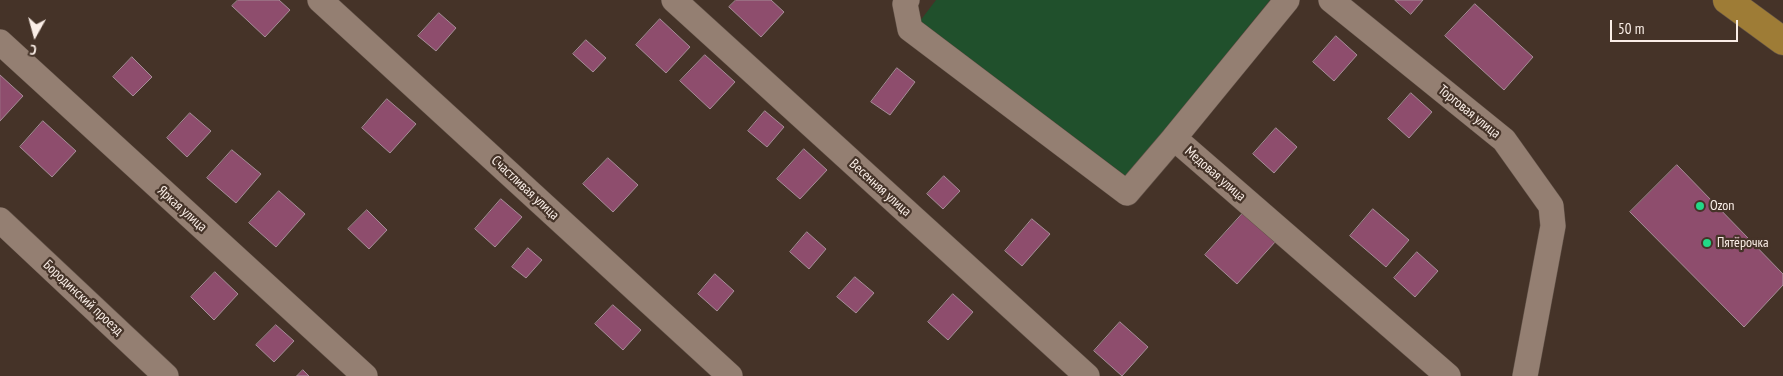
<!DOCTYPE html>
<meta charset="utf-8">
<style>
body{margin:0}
#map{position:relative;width:1783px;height:376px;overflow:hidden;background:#453328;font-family:"PT Sans Narrow",sans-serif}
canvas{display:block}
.north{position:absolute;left:10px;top:10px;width:50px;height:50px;-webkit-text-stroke:4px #453328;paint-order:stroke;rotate:187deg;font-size:14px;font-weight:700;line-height:20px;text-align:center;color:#faeee7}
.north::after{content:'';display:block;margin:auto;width:18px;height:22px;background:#faeee7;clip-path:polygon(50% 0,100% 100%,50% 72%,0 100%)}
.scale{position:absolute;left:1610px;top:20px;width:128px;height:22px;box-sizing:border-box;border:2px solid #faeee7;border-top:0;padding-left:6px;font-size:15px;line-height:18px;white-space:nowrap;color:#faeee7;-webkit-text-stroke:4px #453328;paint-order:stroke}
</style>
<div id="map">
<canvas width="1783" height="376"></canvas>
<div class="north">С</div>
<div class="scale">50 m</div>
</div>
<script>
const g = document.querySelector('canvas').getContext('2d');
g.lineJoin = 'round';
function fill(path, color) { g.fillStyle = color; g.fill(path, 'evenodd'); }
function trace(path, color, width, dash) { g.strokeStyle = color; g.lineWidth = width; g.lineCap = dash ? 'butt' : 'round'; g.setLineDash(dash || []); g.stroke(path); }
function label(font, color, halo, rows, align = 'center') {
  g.font = font + ' "PT Sans Narrow",sans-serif'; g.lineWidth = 4.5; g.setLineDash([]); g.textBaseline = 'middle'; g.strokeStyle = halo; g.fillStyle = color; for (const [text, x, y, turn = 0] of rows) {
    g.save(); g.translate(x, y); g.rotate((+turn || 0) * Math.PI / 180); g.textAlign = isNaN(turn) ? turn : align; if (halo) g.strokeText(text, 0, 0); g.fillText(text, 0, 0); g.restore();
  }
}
fill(new Path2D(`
 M936 0H1270L1127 177 920 21Z`), '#20502c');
const building = new Path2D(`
 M238 0H279L290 10 265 37 232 6Z
 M736 0H771L784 12 761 37 729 7Z
 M1395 0H1423L1411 14Z
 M1475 4 1533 57 1504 90 1445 36Z
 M439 13 456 28 436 51 418 36Z
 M660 19 690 47 666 73 636 45Z
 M1336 36 1357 55 1334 81 1313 62Z
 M586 40 606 58 593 72 573 54Z
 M705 55 735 82 710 109 680 81Z
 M132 57 152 77 133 96 113 77Z
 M897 68 915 82 890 115 871 102Z
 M0 75 23 96 0 121Z
 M1411 93 1432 112 1409 138 1388 119Z
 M387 99 416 124 390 153 362 128Z
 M765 111 784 127 767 147 748 131Z
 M190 113 211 131 187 157 167 138Z
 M43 121 76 151 52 177 20 147Z
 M1276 128 1297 147 1274 173 1253 154Z
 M804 149 827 170 800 199 777 179Z
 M232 150 261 174 236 203 207 178Z
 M608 158 638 185 613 212 583 184Z
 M1677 165 1783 274V285L1744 327 1630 212Z
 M944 176 960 191 943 209 927 194Z
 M279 191 305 214 276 247 249 223Z
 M501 199 522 217 495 247 475 229Z
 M1373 209 1409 240 1386 267 1350 236Z
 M367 210 387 230 369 249 348 229Z
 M1244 212 1276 241 1237 284 1205 255Z
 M1032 219 1050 234 1022 266 1005 251Z
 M807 232 826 249 809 269 790 252Z
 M528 248 542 260 526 278 512 267Z
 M1417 252 1438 271 1415 297 1394 278Z
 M215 272 238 294 214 320 191 297Z
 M715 274 734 291 717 311 698 294Z
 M855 277 874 293 856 313 837 297Z
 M953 294 973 312 948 340 928 322Z
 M613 305 641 330 623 350 595 324Z
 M1120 322 1148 347 1122 376 1094 351Z
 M276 325 294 341 274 362 256 345Z
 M303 370 309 376H297Z`);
fill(building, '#8e4d6d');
trace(building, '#a68e98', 1);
const minor = new Path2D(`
 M320 0 730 376
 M674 0 1087 376
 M907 0 905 4 910 29 1127 193 1174 138 1448 376
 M1331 0 1504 140 1551 206 1553 226 1525 376
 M0 42 365 376
 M1174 138 1287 0
 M0 220 166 376`);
const major = new Path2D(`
 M1727 0 1783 41`);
trace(minor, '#615248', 26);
trace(major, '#615248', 29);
trace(minor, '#947f72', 25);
trace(major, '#9e7c36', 28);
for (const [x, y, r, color] of [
 [1700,206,5,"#22d887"],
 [1707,243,5,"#22d887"]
]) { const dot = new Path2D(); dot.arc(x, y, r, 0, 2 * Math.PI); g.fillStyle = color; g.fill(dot); trace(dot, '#453328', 2); }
label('14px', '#faeee7', '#453328', [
 ["Торговая улица",1469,112,39],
 ["Медовая улица",1215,174,41],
 ["Счастливая улица",525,188,43],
 ["Весенняя улица",880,188,42],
 ["Яркая улица",182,209,42],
 ["Бородинский проезд",83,298,43]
]);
label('14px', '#faeee7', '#453328', [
 ["Ozon",1710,206],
 ["Пятёрочка",1717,243]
], 'left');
</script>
